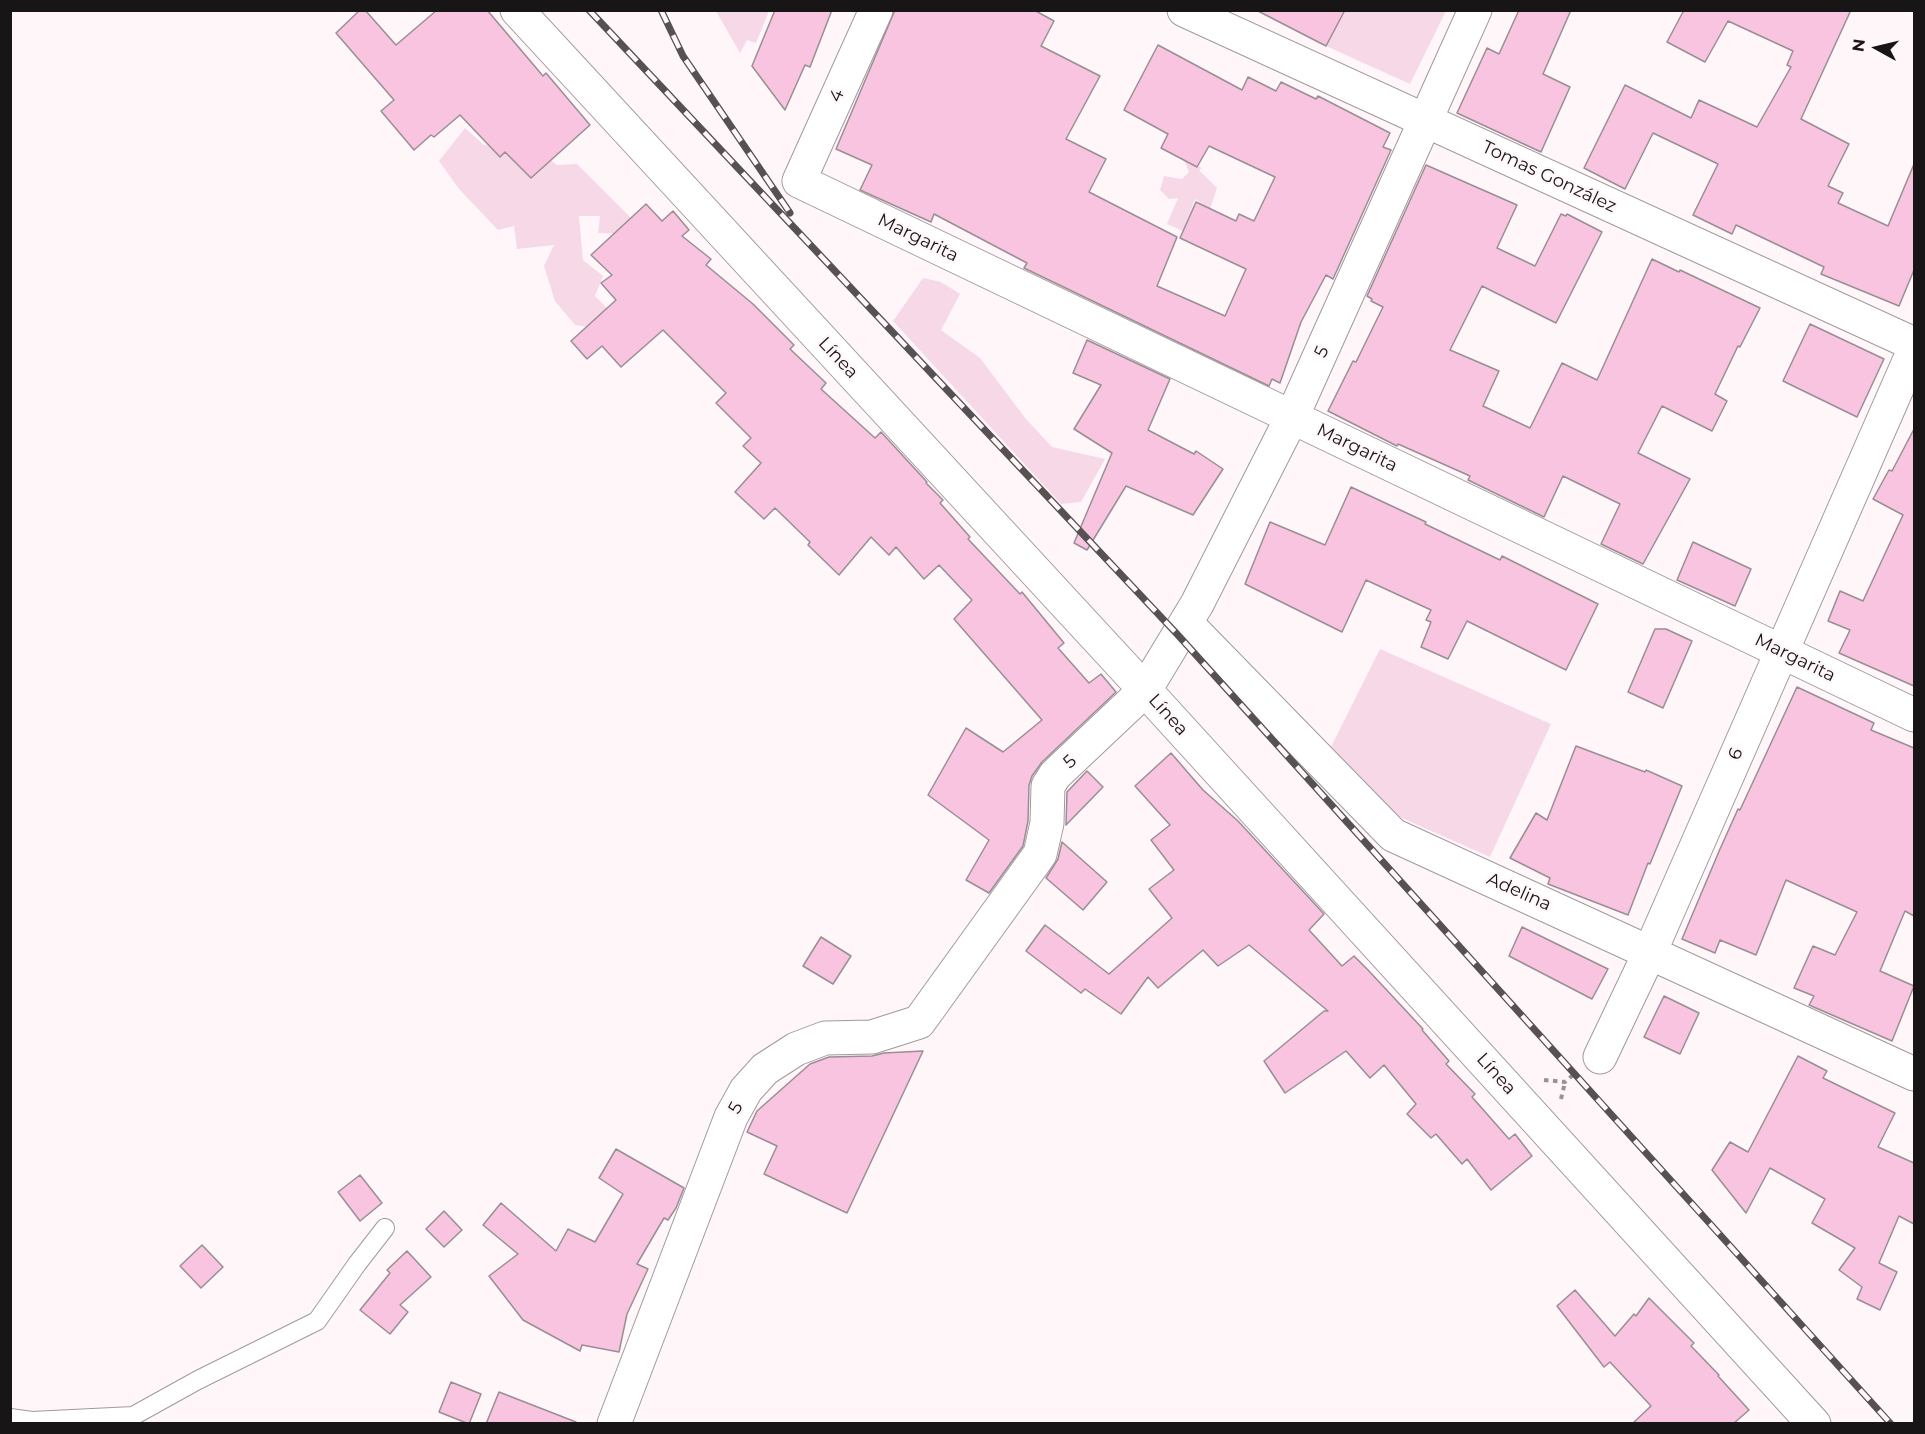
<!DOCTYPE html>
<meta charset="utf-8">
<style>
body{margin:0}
#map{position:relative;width:1925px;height:1434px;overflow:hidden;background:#fff6fa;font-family:Montserrat,sans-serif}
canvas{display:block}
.frame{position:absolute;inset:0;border:12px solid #181516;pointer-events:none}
.north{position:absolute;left:1847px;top:18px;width:60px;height:60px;-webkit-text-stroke:4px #fff6fa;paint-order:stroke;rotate:278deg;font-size:16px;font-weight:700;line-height:24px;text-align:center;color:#181516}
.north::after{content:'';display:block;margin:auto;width:21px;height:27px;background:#181516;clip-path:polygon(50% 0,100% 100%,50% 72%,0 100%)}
</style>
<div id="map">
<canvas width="1925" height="1434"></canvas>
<div class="frame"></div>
<div class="north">N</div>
</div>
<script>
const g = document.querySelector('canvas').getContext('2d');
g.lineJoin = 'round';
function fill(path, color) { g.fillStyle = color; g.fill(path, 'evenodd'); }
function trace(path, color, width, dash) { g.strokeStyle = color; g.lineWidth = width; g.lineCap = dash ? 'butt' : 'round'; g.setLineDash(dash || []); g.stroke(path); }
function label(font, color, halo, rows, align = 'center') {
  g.font = font + ' Montserrat,sans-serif'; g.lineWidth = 4.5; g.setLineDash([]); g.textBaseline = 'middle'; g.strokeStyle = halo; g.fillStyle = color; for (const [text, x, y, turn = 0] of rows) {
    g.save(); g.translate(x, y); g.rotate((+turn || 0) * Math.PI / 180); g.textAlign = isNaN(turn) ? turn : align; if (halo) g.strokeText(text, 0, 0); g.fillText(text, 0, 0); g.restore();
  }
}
fill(new Path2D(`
 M716 11H769L756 43 747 40 740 53Z
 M1345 11H1446L1410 84 1326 46Z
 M465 128 484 145 538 150 557 165 577 164 637 224 625 234 598 233 600 216H579L583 260 603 276 595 296 607 308 649 270 619 332 575 325 555 301 544 266 554 245 517 249 514 226 498 230 459 189 439 161Z
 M1183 158 1202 168 1199 170 1217 188 1210 209 1195 199 1183 231 1167 224 1178 198 1169 199 1160 190 1164 176 1182 179 1189 172Z
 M923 278 941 282 960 294 941 330 980 358 1026 419 1052 447 1105 459 1081 502 1061 504 893 321Z
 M1380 649 1551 724 1490 857 1395 815 1331 747Z`), '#f6d8e7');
const building = new Path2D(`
 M360 10H365L396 45 437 10H487L543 76 546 73 590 125 531 178 505 152 500 157 460 115 434 137 431 135 414 150 381 111 394 100 336 33Z
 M775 10H832L810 67 805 65 785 110 752 66Z
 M895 10H1034L1054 21 1041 46 1100 76 1066 139 1106 159 1089 192 1177 237 1157 286 1225 316 1246 269 1180 238 1196 202 1236 221 1239 214 1254 221 1275 177 1209 146 1197 167 1161 148 1168 134 1124 110 1158 45 1242 90 1248 77 1276 91 1281 82 1316 99 1318 96 1390 133 1383 147 1391 150 1333 279 1326 275 1301 322 1280 383 1272 379 1269 386 1024 268 1027 263 934 214 931 222 860 190 872 165 836 149Z
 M1256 10H1345L1326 46Z
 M1519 10H1571L1543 74 1570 87 1541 152 1457 113 1487 48 1499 54Z
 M1684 10H1851L1801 119 1849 144 1828 186 1843 193 1838 203 1888 226 1914 164V270L1899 306 1821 274 1824 267 1736 225 1732 234 1693 215 1718 164 1653 133 1625 189 1584 168 1625 85 1691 118 1699 100 1757 127 1791 67 1787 65 1793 51 1728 21 1705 62 1667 42Z
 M1426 165 1517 205 1497 248 1535 266 1561 214 1566 216 1567 214 1602 232 1556 323 1482 286 1450 350 1499 371 1483 406 1530 428 1562 363 1597 380 1652 259 1679 272 1680 270 1760 308 1740 347 1738 346 1715 394 1727 401 1712 431 1662 406 1638 453 1690 479 1643 564 1601 544 1620 504 1563 476 1544 517 1468 480 1470 476 1398 444 1397 446 1328 411 1353 361 1356 362 1383 307 1371 301 1372 299 1367 296Z
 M646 204 662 221 673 211 689 230 682 236 711 259 706 265 753 304 794 345 790 349 826 383 821 389 875 438 881 432 927 482 926 483 943 500 940 503 970 537 968 539 1020 594 1022 592 1064 643 1058 648 1089 683 1101 674 1116 692 1042 762 1032 776 1029 785 1028 821 1023 846 989 893 966 880 989 840 928 795 966 728 1003 752 1042 720 954 619 972 600 939 565 924 579 896 547 889 555 871 537 839 575 808 545 810 542 775 508 764 519 735 492 761 463 743 446 751 438 716 403 726 393 663 330 621 367 602 346 587 359 571 341 616 300 601 283 612 275 591 255Z
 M1810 324 1884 359 1857 417 1783 381Z
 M1087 340 1170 379 1148 430 1194 454 1196 451 1223 469 1193 515 1126 486 1087 550 1074 543 1112 453 1074 429 1101 385 1073 373Z
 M1914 429V686L1839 653 1850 630 1828 621 1840 591 1863 601 1903 515 1873 499 1889 470 1892 471Z
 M1351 487 1426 522 1425 524 1500 560 1502 556 1598 604 1566 670 1467 621 1448 659 1421 647 1431 622 1426 620 1431 610 1366 580 1342 632 1245 584 1270 522 1325 545Z
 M1693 542 1751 569 1735 606 1677 580Z
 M1655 629H1666L1692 641 1663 708 1628 692Z
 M1797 687 1874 723 1871 730 1914 748V916L1905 911 1880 971 1914 986 1892 1041 1809 1005 1814 996 1794 988 1813 946 1835 955 1857 912 1786 880 1756 955 1720 940 1715 953 1682 939 1720 849 1738 809 1740 810Z
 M1576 746 1645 772 1646 770 1682 786 1650 864 1648 863 1628 915 1548 884 1550 878 1510 858 1536 813 1547 820Z
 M1171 753 1203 790 1238 821 1324 914 1309 930 1342 966 1354 956 1368 970 1423 1029 1422 1030 1449 1061 1446 1064 1475 1094 1472 1097 1509 1139 1515 1134 1532 1156 1491 1190 1467 1159 1462 1164 1436 1134 1431 1138 1407 1114 1416 1104 1384 1065 1370 1078 1346 1051 1285 1093 1264 1061 1324 1011H1328L1249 945 1218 966 1203 950 1158 988 1148 977 1121 1014 1085 989 1081 993 1026 951 1045 925 1109 974 1172 918 1149 889 1174 870 1151 840 1170 825 1135 786Z
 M1087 771 1103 787 1066 825 1067 792Z
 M1062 842 1107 882 1083 910 1046 878 1058 859Z
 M1522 927 1608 969 1592 999 1509 956Z
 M821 937 851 956 833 984 803 966Z
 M1664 996 1699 1013 1680 1054 1644 1037Z
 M923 1051 847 1213 764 1174 777 1146 747 1132 757 1111 810 1064 829 1057 872 1056 884 1053Z
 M1798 1056 1827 1071 1823 1078 1895 1113 1878 1147 1914 1163V1224L1899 1216 1879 1263 1897 1272 1880 1310 1857 1299 1862 1287 1839 1270 1855 1248 1812 1223 1825 1199 1770 1168 1746 1213 1712 1170 1730 1142 1748 1152Z
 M616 1149 684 1188 676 1208 668 1220 664 1218 637 1264 648 1269 627 1314 619 1352 582 1345 580 1351 523 1320 489 1276 518 1254 483 1225 501 1203 556 1251 568 1229 595 1242 623 1194 599 1178Z
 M360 1175 382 1203 360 1221 338 1192Z
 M444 1211 462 1230 444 1247 426 1229Z
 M202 1245 223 1267 201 1288 180 1266Z
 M407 1251 431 1277 400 1305 408 1312 390 1334 360 1310 390 1273 387 1270Z
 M1575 1290 1615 1336 1634 1314 1636 1316 1649 1298 1694 1343 1691 1346 1719 1375 1718 1376 1749 1410 1733 1424H1632L1651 1406 1610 1362 1604 1367 1557 1306Z
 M451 1382 481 1394 469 1424 439 1412Z
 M499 1392 576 1422 575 1424H486Z`);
fill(building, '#f9c4e0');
trace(building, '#988e93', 1.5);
const service = new Path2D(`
 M10 1418 32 1421 133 1416 198 1380 317 1321 357 1264 385 1228`);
const minor = new Path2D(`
 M517 10 1145 690 1814 1424
 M876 10 799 181 1914 715
 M1184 10 1914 344
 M1186 623 1393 835 1914 1074
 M1600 1057 1650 952 1914 350
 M614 1424 731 1117 746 1090 765 1069 796 1049 825 1038 872 1037 919 1022 1040 854 1047 823 1048 786 1055 775 1145 690 1197 604 1292 417 1475 10`);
trace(service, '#a2999d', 20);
trace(minor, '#a2999d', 35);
trace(new Path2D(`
 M1544 1080 1565 1082 1573 1075
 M1561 1099 1565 1082`), '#989294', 4, [4.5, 4.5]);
trace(service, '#fff', 18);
trace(minor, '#fff', 33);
const rail = new Path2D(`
 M589 10 1177 634 1891 1424
 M661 10 683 56 790 213`);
trace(rail, '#565254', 7);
trace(rail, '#fff6fa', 4.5, [14]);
label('18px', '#181516', '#fff6fa', [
 ["4",837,96,-66],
 ["Tomas González",1549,177,25],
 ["Margarita",918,238,26],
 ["5",1322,352,-66],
 ["Línea",838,358,47],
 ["Margarita",1357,448,26],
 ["Margarita",1795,658,26],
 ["Línea",1168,715,48],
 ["6",1736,754,-66],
 ["5",1070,762,-43],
 ["Adelina",1519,892,24],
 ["Línea",1496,1074,48],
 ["5",736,1108,-62]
]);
</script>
